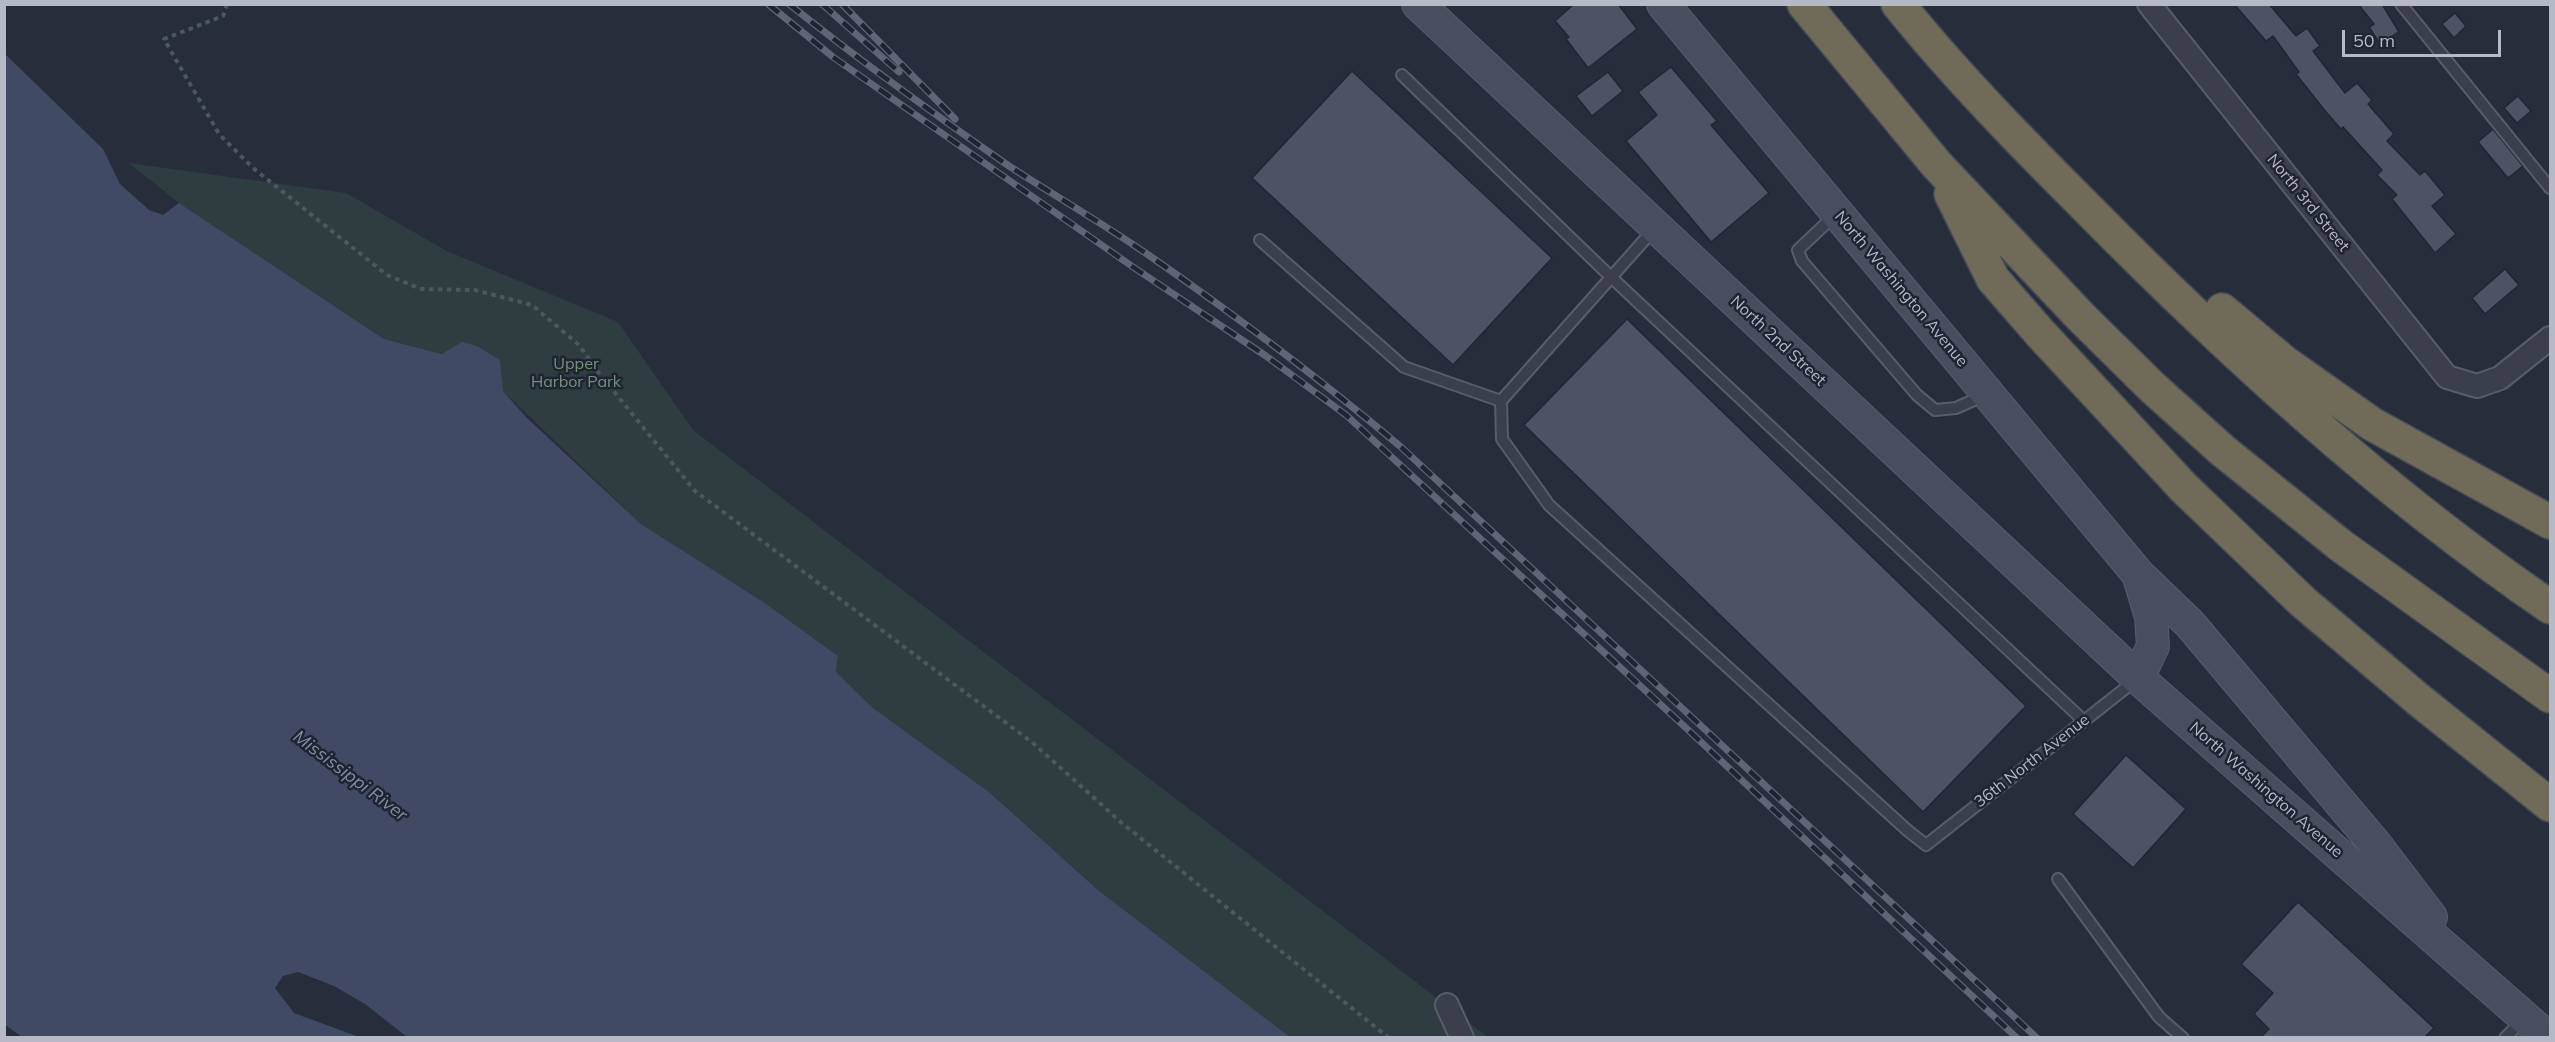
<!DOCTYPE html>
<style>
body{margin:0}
#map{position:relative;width:2555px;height:1042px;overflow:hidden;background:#272d3b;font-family:Mulish,sans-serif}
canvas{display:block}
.frame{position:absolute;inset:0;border:6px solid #b6bac6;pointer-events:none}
.scale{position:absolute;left:2342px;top:30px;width:159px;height:27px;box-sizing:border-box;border:3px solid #b6bac6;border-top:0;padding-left:8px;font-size:18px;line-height:21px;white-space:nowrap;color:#b6bac6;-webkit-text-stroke:4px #1f2430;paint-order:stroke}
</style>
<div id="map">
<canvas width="2555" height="1042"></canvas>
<div class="frame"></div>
<div class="scale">50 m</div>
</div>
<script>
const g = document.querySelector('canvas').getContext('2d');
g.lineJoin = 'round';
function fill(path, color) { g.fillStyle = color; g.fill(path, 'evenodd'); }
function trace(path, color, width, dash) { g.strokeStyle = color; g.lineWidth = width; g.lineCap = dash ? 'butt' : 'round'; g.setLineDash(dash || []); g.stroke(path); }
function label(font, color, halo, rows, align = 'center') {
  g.font = font + ' Mulish,sans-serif'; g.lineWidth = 5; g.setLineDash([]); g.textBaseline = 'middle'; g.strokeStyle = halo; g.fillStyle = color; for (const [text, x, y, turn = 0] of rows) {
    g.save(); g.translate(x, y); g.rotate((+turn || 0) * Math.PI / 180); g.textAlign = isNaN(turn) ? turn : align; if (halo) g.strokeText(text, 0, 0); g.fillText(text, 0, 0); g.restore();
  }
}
fill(new Path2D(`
 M129 163 346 193 447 251 618 322 693 430 1488 1037H1290L1098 890 989 792 873 708 836 672 838 656 765 603 641 524 503 391 442 354 384 339 179 203Z`), '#2d3d40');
fill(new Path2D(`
 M4 53 103 149 120 184 149 210 163 215 179 203 384 339 442 354 462 342 477 346 500 360 503 391 526 417 641 524 765 603 838 656 836 672 873 708 989 792 1098 890 1290 1037H407L365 1004 334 986 298 972 283 976 275 988 294 1013 359 1037H22L4 1024Z`), '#404a64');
const building = new Path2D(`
 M1574 4H1618L1637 29 1588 68 1566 39 1569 37 1555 21Z
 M2234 4H2269L2296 36 2307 28 2320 46 2313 51 2345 93 2357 83 2372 100 2368 104 2394 134 2387 141 2420 175 2425 171 2445 195 2432 206 2456 234 2435 253 2392 199 2397 195 2377 175 2382 170 2343 127 2341 129 2326 112 2296 74 2299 72 2273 36 2266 41Z
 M2358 4H2382L2399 32 2380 44 2369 27 2374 24Z
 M2455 13 2466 26 2454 38 2442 24Z
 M1671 67 1717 121 1711 125 1769 193 1711 242 1626 141 1657 115 1638 92Z
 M1352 71 1552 258 1453 365 1252 178Z
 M1608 72 1623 91 1592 116 1576 96Z
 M2518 96 2531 111 2517 123 2504 108Z
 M2493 129 2523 166 2508 178 2478 142Z
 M2505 269 2519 285 2485 314 2472 298Z
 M1627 319 2026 706 1923 812 1524 425Z
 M2126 755 2186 809 2133 868 2073 814Z
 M2298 902 2434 1028 2424 1038H2260L2269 1029 2254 1014 2273 993 2241 964Z`);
fill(building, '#4d5363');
trace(building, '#212632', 1.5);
const lane = new Path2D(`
 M2401 4 2550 188
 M1402 75 1611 277 2084 721
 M1836 214 1798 250 1802 261 1917 395 1935 410 1956 408 1985 395
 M1655 228 1501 401 1502 439 1549 505 1907 830 1926 845 2136 680
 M1260 240 1404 367 1501 401
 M2058 879 2159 1017 2183 1038
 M2505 1038 2523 1020`);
const street = new Path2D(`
 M2149 4 2447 377 2477 386 2500 378 2550 338
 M1447 1005 1462 1038`);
const secondary = new Path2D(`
 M1418 4 2138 678 2548 1038
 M1663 4 2138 574 2190 624 2376 845 2431 917
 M2138 678 2153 646 2151 617 2139 577`);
const highway = new Path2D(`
 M1804 4 1937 165 2081 317 2152 387 2222 450 2340 545 2550 696
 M1898 4C1956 76 2021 142 2086 207 2229 352 2382 492 2550 607
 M1951 194 1993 279 2040 333 2184 488 2303 602 2419 700 2550 805
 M2222 310 2284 362 2372 424 2550 522`);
trace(lane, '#585d69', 14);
trace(street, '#585d69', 26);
trace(secondary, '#585d69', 34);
trace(highway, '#454a56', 36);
trace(new Path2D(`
 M227 4 223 16 164 39 219 134 253 168 387 275 421 289 475 290 532 305 579 345 598 372 695 491 1033 743 1123 824 1389 1038`), '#4b585d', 4, [4.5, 4.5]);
trace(lane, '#3a3f4b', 10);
trace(street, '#3a3f4b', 22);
trace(secondary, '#494e5e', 32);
trace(highway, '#706a58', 33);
const rail = new Path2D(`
 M768 4 833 57 1133 267 1266 356 1346 415 1685 727 2017 1038
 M789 4C860 61 934 114 1009 166 1055 196 1102 223 1147 254 1235 315 1319 378 1401 447L2037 1038
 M822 4 899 72
 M842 4 955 119`);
trace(rail, '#5f6574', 7);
trace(rail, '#1f2430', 4.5, [14]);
label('16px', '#b6bac6', '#1f2430', [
 ["North 3rd Street",2308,203,51],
 ["North Washington Avenue",1901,289,50],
 ["North 2nd Street",1778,341,43],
 ["36th North Avenue",2032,761,-38],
 ["North Washington Avenue",2266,790,41]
]);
label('16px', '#70947d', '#1f2430', [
 ["Upper",576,364],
 ["Harbor Park",576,382]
]);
label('italic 18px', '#828eaa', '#1f2430', [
 ["Mississippi River",350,776,37]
]);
</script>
